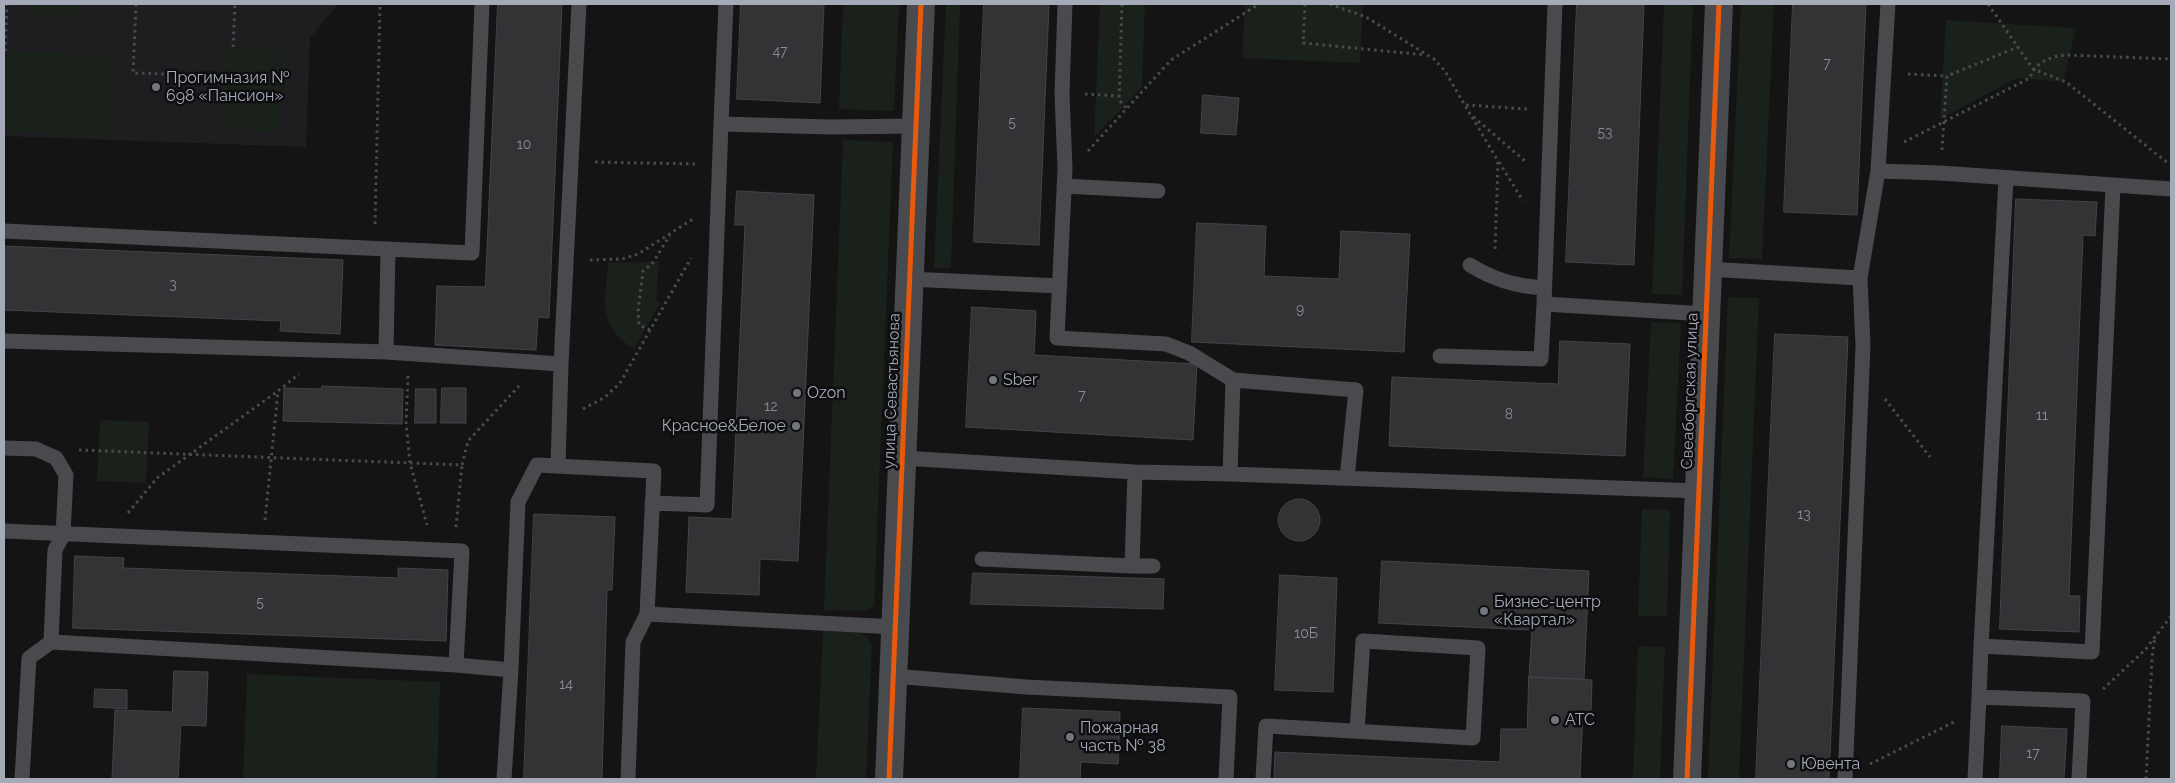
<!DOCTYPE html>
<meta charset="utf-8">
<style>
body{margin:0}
#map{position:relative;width:2175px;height:783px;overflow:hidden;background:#141414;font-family:Raleway,sans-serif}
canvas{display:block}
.frame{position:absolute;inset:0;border:5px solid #a4aab7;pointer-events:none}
</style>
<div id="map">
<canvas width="2175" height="783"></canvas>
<div class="frame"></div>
</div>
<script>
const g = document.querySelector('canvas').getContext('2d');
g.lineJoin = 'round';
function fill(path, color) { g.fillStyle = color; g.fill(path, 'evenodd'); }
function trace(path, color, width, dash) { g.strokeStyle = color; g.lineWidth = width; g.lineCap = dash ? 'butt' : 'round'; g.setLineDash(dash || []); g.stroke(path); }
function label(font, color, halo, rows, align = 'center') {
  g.font = font + ' Raleway,sans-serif'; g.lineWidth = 5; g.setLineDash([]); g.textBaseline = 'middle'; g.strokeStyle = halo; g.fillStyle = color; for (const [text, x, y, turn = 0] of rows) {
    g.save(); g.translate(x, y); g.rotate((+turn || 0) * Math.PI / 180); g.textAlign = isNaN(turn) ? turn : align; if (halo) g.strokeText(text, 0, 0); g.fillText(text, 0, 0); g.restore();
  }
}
fill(new Path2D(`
 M4 4H338L310 38 306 147 4 136Z`), '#1e1e20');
fill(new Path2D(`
 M31 4H80L79 17 30 15Z
 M843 4H899L894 111 839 109Z
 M946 4H960L951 268H934Z
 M1100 4H1145L1142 87 1094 137Z
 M1245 4H1363L1360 63 1242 58Z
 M1664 4H1693L1682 295 1652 294Z
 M1741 4H1774L1762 259 1729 258Z
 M1946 20 2076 28 2063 82 2017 78 1940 119Z
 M223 47 283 49 279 132 219 129Z
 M4 51 110 55 107 136 4 132Z
 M843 140 893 142 874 606 864 611 824 610Z
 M659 262 656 301 660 303 634 349C597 325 605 303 608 263Z
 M1728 297 1759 298 1739 779H1708Z
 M1651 322 1681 323 1673 479 1643 477Z
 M100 420 149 422 146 483 97 481Z
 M1642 509 1670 510 1667 616H1638Z
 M823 631 862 633 872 643 866 779H816Z
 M1638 646 1665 647 1660 779H1633Z
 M247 674 440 682 437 779H243Z`), '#1a211b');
const building = new Path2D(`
 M498 4H562L549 318 538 317 536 350 435 345 437 286 485 287Z
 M741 4H824L820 103 737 99Z
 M984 4H1049L1039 245 974 242Z
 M1577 4H1644L1634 265 1566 262Z
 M1793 4H1866L1857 215 1784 212Z
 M1203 95 1239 98 1236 135 1201 133Z
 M737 191 814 195 798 561 760 559 759 595 686 592 689 517 732 519 745 225H735Z
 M2016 199 2097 202 2095 236 2083 235 2069 596H2080L2079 632 2000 629Z
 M1197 223 1266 226 1264 276 1339 279 1341 231 1410 234 1404 352 1192 342Z
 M4 246 343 260 340 334 280 331 281 321 4 310Z
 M972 307 1036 311 1034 355 1197 364 1193 440 966 427Z
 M1775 334 1848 337 1829 779H1756Z
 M1560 341 1630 344 1625 456 1389 446 1392 377 1558 384Z
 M322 386 403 389 402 424 283 421 284 388 321 389Z
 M442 388H466V423H441Z
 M416 389H436V423H415Z
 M1278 520a21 21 0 1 1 42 0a21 21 0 1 1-42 0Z
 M534 514 615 517 612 590H607L602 779H524Z
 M75 556 124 558 123 568 398 578V568L448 570 446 641 73 628Z
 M1382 561 1589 571 1584 679 1529 677 1532 630 1379 623Z
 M973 573 1164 579 1163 609 971 604Z
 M1280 575 1337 578 1333 692 1275 690Z
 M174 671 208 672 206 726 181 725 178 779H112L115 710 172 712Z
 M1529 677 1592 680 1591 712H1583L1580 779H1274L1275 752 1500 762 1501 729H1527Z
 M95 689 127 690V709L94 707Z
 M1023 708 1120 712 1118 764 1081 762 1080 779H1020Z
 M2002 726 2067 729 2064 779H2000Z`);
fill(building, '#333335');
trace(building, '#424448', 1);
trace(new Path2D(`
 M136 4 133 73 222 76
 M1122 4 1119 100 1126 108
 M1305 4 1303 43 1426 55
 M1330 4 1366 17 1434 59 1445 71 1470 114 1525 161
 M1988 4 2033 69 2066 82 2169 164
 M233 47 235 4
 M5 51 7 4
 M1908 74 1947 76
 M1085 94 1119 96
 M1466 105 1527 109
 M1472 117 1498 161 1495 251
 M1904 142 2030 78C2035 62 2050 57 2065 55L2171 59
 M1942 150 1947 76 2018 47
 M1088 151 1171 60 1259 4
 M595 162 696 164
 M1499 162 1523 201
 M375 224 380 4
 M590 260 622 259 638 254 693 219
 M650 330 639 325 638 312 643 271 652 264 670 235
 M408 376 406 422 410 463 427 525
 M1885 399 1930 457
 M583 409 605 397 620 383 691 258
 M79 450 462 465 468 441 519 386
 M128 513 157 478 278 391
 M265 520 278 391 299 374
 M456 527 462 465
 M2103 689 2145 650 2171 616
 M1870 764 1954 722
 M2146 779 2152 658 2155 636`), '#4a4b4f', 3, [2.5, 4]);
trace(new Path2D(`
 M726 4 721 124 830 127 915 126
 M1065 4 1062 93 1065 169 1057 338 1166 344 1189 353 1233 380
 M1555 4 1544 304 1706 314
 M1878 171 1940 173 2171 189
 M2006 178 1981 646 2092 652 2113 186
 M1064 186 1158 191
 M4 231 472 253 482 4
 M1470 265C1494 280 1516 286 1544 288
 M1708 269 1860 278
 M909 279 1060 286
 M4 341 386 352 561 364 579 4
 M386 352 388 250
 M1440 356 1541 359 1544 304
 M4 448 36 449 56 458 66 475 63 535 55 550 51 642 29 658 22 779
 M902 458 1135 472 1230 474 1699 491
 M558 466 561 364
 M1230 474 1233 380 1356 390 1347 478
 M652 503 707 505 721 124
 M4 531 462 551 456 665
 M982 559 1132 566 1135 472
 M1132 566H1153
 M647 614 895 627
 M51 642 456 665 511 670
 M893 676 1026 687 1230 697 1226 779
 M1979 697 1981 646
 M504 779 511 670 518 502 537 465 654 471 647 614 633 642 628 779
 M1263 779 1266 726 1473 738 1478 648 1363 641 1357 731
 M1845 779 1863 346 1860 278 1878 171 1888 4
 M1975 779 1979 697 2083 701 2079 779`), '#484a4d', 15);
trace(new Path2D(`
 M889 779 921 4
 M1687 779 1719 4`), '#484a4d', 28);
trace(new Path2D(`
 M889 779 921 4
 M1687 779 1719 4`), '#e8590c', 5);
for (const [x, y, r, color] of [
 [156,87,5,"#72767e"],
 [993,380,5,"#72767e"],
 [797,393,5,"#72767e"],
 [796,426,5,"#72767e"],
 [1484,611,5,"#72767e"],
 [1555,720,5,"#72767e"],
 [1070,737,5,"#72767e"],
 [1791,764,5,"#72767e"]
]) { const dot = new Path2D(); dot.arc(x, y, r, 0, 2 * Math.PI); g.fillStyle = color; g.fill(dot); trace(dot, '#0e0e10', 2); }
label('14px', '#888c96', null, [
 ["47",780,52],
 ["7",1827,64],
 ["5",1012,123],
 ["53",1605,133],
 ["10",524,145],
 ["3",173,285],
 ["9",1300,310],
 ["7",1082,396],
 ["12",771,407],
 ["8",1509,415],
 ["11",2042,416],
 ["13",1804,515],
 ["5",260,603],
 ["10Б",1306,634],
 ["14",566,685],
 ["17",2033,754]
]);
label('16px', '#a4aab7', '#0e0e10', [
 ["Прогимназия №",166,78],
 ["698 «Пансион»",166,96],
 ["Sber",1003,380],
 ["Ozon",807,393],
 ["Красное&Белое",786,426,"right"],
 ["Бизнес-центр",1494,602],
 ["«Квартал»",1494,620],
 ["АТС",1565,720],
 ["Пожарная",1080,728],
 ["часть № 38",1080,746],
 ["Ювента",1801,764]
], 'left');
label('16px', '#a4aab7', '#0e0e10', [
 ["улица Севастьянова",892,391,-88],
 ["Свеаборгская улица",1690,391,-88]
]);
</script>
